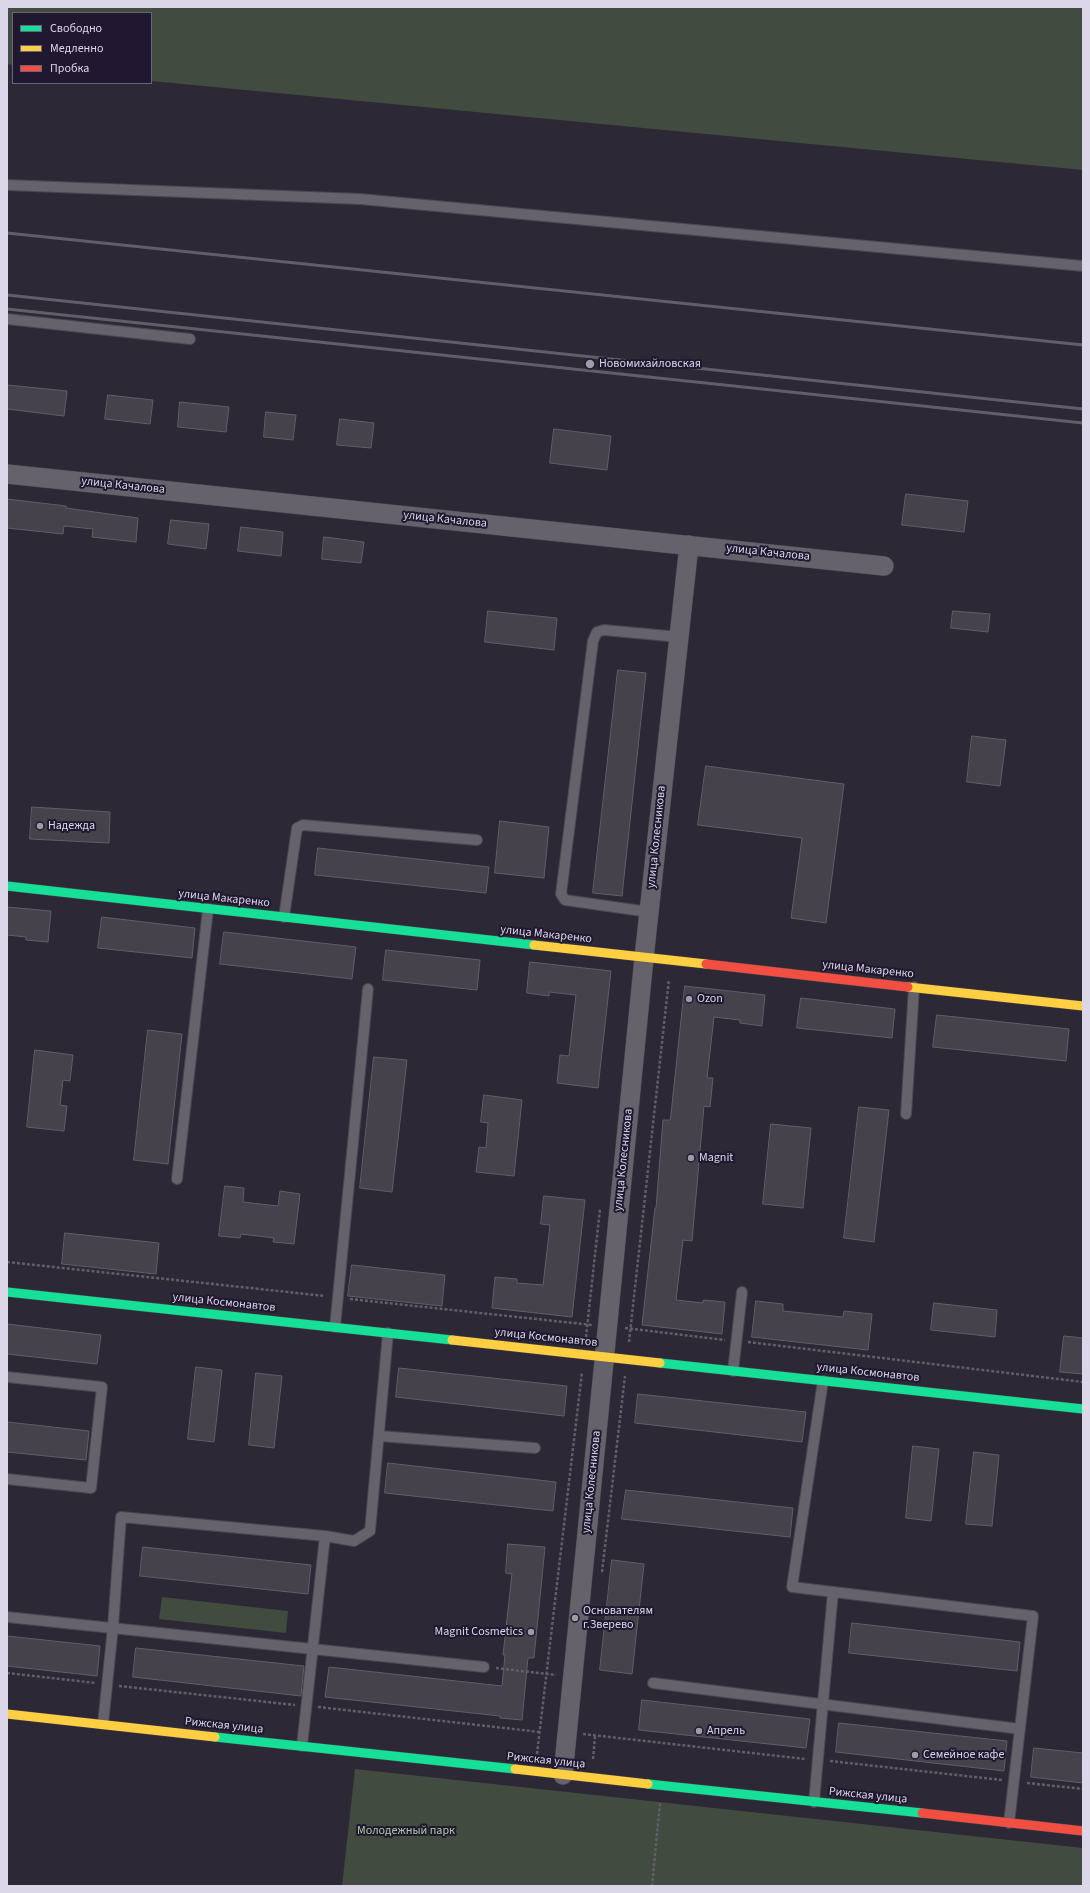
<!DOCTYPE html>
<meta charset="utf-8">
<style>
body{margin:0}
#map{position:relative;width:1090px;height:1893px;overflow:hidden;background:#2c2835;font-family:"Source Sans 3",sans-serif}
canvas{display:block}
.frame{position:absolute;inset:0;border:8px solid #dcd7e8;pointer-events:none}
.legend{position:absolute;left:12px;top:12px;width:140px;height:72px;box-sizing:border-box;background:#201831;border:1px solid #6b647a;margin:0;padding:5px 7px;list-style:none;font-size:12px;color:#dcd7e8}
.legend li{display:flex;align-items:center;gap:8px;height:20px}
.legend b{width:20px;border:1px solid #6b647a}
</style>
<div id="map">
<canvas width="1090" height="1893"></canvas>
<div class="frame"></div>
<ul class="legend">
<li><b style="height:5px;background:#16e098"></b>Свободно</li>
<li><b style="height:5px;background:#ffcf43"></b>Медленно</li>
<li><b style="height:5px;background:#f24e42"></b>Пробка</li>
</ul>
</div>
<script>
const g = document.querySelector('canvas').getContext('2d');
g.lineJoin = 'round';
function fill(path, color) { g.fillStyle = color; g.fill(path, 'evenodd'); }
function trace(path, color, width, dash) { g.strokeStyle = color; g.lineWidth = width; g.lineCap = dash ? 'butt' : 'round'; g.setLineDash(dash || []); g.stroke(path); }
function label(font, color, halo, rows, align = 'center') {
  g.font = font + ' "Source Sans 3",sans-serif'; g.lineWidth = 4; g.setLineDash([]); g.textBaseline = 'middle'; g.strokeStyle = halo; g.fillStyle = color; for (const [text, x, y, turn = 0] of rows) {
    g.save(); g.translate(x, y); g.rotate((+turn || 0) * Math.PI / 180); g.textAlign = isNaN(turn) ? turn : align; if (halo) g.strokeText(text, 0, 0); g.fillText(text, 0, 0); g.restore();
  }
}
fill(new Path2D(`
 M7 7H1083V170L151 81V13H13V65L7 64Z
 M162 1597 288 1611 286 1633 159 1619Z
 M355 1769 1083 1848V1886H342Z`), '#424b3f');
const building = new Path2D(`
 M7 385 67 391 64 416 7 409Z
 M108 395 153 400 150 424 105 419Z
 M180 402 229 407 226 432 178 427Z
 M266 412 296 415 293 440 264 437Z
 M340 419 374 423 371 448 337 445Z
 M554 429 611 436 607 470 550 463Z
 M906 494 968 501 964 532 902 525Z
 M7 499 66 506V508L138 518 136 542 92 537 93 529 64 526 63 534 7 528Z
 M171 520 209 524 206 549 168 544Z
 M241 527 283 532 281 556 238 551Z
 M324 537 364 542 361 563 322 559Z
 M488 611 557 618 554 650 485 642Z
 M953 611 990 614 988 632 951 628Z
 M618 670 646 673 622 896 593 893Z
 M972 736 1006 740 1000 786 967 782Z
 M706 766 844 784 826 923 791 918 802 838 698 825Z
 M32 807 110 812 109 843 30 839Z
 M500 821 549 827 544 878 495 873Z
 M318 848 489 867 486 893 315 875Z
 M7 907 51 911 48 942 26 940V937L7 935Z
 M102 917 195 928 192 958 98 948Z
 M224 932 356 947 352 979 220 964Z
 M386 950 480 960 477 990 383 980Z
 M530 962 611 971 598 1088 557 1083 560 1055 569 1056 576 995 549 992V996L527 993Z
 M685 986 765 995 762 1026 740 1023V1020L714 1017 707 1078H713L710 1107 704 1106 692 1241 683 1240 676 1300 703 1303V1300L725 1302 722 1334 642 1325 655 1208H656L663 1120H670Z
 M801 998 895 1009 892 1038 797 1028Z
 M937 1015 1069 1029 1066 1061 933 1047Z
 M148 1030 182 1034 168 1164 134 1160Z
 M35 1050 73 1055 70 1081 63 1080 60 1105 67 1106 64 1131 27 1127Z
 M374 1057 407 1060 392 1192 360 1188Z
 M484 1095 522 1100 514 1176 476 1172 479 1147 486 1148 488 1123 481 1122Z
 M859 1107 889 1110 874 1242 844 1238Z
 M771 1124 811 1128 803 1208 763 1204Z
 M225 1186 244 1188 243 1202 278 1206 280 1191 300 1194 294 1244 273 1242 274 1238 241 1234 240 1238 219 1236Z
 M544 1196 585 1200 572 1317 492 1308 495 1277 517 1279V1283L543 1285 550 1225 541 1224Z
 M65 1233 159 1243 156 1274 62 1264Z
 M352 1265 445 1275 442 1306 348 1296Z
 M756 1301 783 1304V1311L843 1317 844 1311 872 1314 868 1350 752 1337Z
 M934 1303 997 1310 995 1337 931 1330Z
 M7 1324 101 1335 97 1364 7 1354Z
 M1064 1336 1083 1338V1374L1060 1372Z
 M196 1367 222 1370 214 1442 188 1439Z
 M399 1368 567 1386 564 1416 396 1397Z
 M256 1373 282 1376 274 1448 249 1445Z
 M638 1394 806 1412 802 1442 635 1423Z
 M7 1422 89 1431 86 1460 7 1452Z
 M913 1446 939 1449 931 1521 906 1518Z
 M974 1452 999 1455 992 1526 966 1524Z
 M388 1463 556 1482 553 1511 385 1493Z
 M626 1490 793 1508 790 1537 622 1519Z
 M508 1544 545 1547 534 1658H528L522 1720 500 1718V1716L325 1697 329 1667 502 1686 505 1655H503L512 1574 506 1573Z
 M143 1547 311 1565 308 1594 140 1576Z
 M612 1560 644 1564 632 1674 600 1670Z
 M852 1623 1020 1642 1017 1671 849 1653Z
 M7 1636 100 1646 97 1676 7 1666Z
 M136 1648 304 1666 301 1696 133 1677Z
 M642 1700 810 1719 806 1748 639 1730Z
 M839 1723 1007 1741 1004 1771 836 1752Z
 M1034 1748 1083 1753V1783L1031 1777Z`);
fill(building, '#45424c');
trace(building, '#615d69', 1);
const lane = new Path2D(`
 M7 185 360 199 1083 266
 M7 319 190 339
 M649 912 565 900 561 894 593 641 597 632 604 630 679 637
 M284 917 297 828 303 825 477 840
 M906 1114 914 987
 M177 1179 208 909
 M335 1327 368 989
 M733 1371 742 1292
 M7 1377 102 1387 91 1488 7 1479
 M823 1381 792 1587 1033 1616 1009 1823
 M379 1436 535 1448
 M7 1617 484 1667
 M653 1683 1020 1729
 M103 1724 113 1627 121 1517 325 1536
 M302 1746 325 1536 354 1541 370 1531 388 1333
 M814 1802 833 1592`);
const street = new Path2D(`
 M7 474 884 566
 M563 1775 644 958 689 545`);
const fast = new Path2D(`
 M7 886 534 945
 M7 1292 452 1340
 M660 1363 1083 1409
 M215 1737 515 1769
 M648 1784 922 1813`);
const slow = new Path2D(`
 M534 945 706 964
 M908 987 1083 1006
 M452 1340 660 1363
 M7 1714 215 1737
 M515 1769 648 1784`);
const jam = new Path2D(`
 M706 964 908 987
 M922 1813 1083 1831`);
trace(lane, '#494551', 12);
trace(street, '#494551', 20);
trace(fast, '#494551', 10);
trace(slow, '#494551', 10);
trace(jam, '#494551', 10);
trace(new Path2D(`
 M7 1262 325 1296
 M350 1299 592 1325
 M625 1328 725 1340
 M586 1337 600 1209
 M629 1342 669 979
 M748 1342 1083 1382
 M602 1572 625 1376
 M496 1668 556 1675
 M7 1673 96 1683
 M119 1686 295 1705
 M318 1707 540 1732
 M583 1734 805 1759
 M537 1754 582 1372
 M593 1759 595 1736
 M830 1761 1002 1780
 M1027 1783 1083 1789
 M652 1886 660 1803`), '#625e68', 2.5, [3, 2]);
trace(lane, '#65626c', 10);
trace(street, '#65626c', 19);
trace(fast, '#16e098', 9);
trace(slow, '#ffcf43', 9);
trace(jam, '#f24e42', 9);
trace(new Path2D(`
 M7 233 1083 345
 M7 295 1083 409
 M7 309 1083 423`), '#625e69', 3);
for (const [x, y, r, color] of [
 [590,364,5,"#9e9aa9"],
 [40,826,4,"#9e9aa9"],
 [689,999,4,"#9e9aa9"],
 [691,1158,4,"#9e9aa9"],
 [575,1618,4,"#9e9aa9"],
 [531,1632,4,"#9e9aa9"],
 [699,1731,4,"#9e9aa9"],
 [915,1755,4,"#9e9aa9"]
]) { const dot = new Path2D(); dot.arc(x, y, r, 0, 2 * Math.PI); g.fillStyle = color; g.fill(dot); trace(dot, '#201831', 1.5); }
label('12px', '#dcd7e8', '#201831', [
 ["Новомихайловская",599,364],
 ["Надежда",48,826],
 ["Ozon",697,999],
 ["Magnit",699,1158],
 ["Основателям",583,1611],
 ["г.Зверево",583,1625],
 ["Magnit Cosmetics",523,1632,"right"],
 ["Апрель",707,1731],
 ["Семейное кафе",923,1755]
], 'left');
label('12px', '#dcd7e8', '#201831', [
 ["улица Качалова",123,486,6],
 ["улица Качалова",445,520,6],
 ["улица Качалова",768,553,6],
 ["улица Колесникова",657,837,-84],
 ["улица Макаренко",224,899,6],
 ["улица Макаренко",546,935,6],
 ["улица Макаренко",868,970,6],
 ["улица Колесникова",624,1160,-84],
 ["улица Космонавтов",224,1303,6],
 ["улица Космонавтов",546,1338,6],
 ["улица Космонавтов",868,1373,6],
 ["улица Колесникова",592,1482,-84],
 ["Рижская улица",224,1726,6],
 ["Рижская улица",546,1761,6],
 ["Рижская улица",868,1796,6]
]);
label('12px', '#adcd9f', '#201831', [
 ["Молодежный парк",406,1831]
]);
</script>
